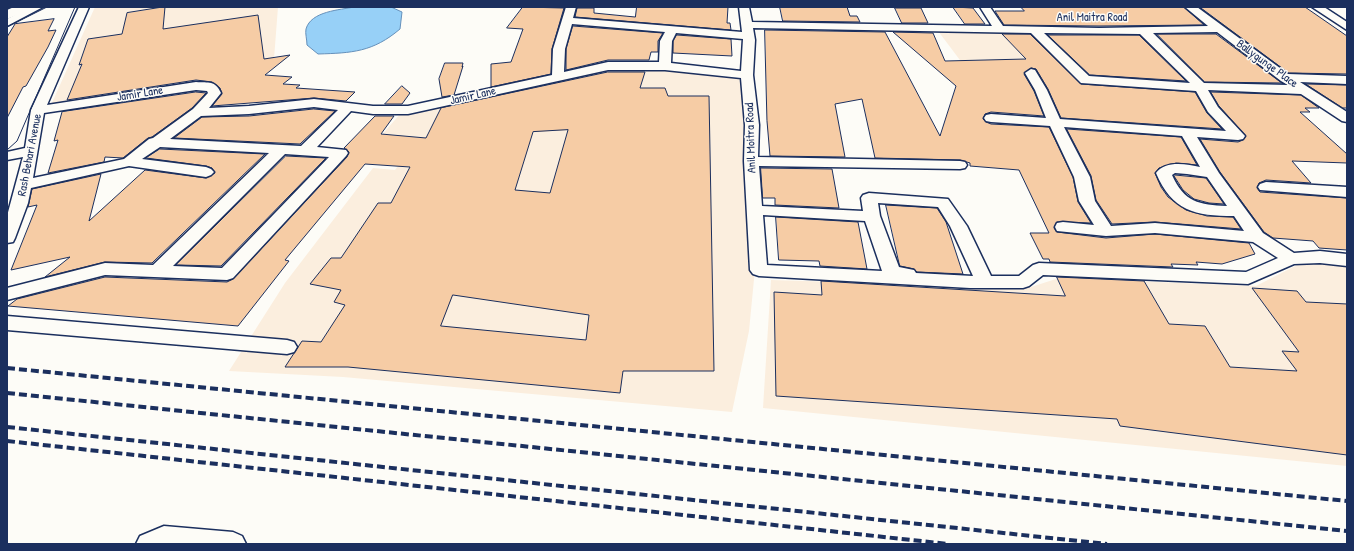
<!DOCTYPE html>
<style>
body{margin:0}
#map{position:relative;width:1354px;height:551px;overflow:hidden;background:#fdfcf7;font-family:"Patrick Hand",sans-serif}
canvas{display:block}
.frame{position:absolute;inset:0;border:8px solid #1b2f5e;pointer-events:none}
</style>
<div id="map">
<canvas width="1354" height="551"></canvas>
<div class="frame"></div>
</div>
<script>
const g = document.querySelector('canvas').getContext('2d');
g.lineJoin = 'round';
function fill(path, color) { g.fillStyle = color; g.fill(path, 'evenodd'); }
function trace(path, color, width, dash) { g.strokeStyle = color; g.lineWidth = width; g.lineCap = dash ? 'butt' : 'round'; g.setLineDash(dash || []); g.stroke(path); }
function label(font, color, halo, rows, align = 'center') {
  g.font = font + ' "Patrick Hand",sans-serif'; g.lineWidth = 3; g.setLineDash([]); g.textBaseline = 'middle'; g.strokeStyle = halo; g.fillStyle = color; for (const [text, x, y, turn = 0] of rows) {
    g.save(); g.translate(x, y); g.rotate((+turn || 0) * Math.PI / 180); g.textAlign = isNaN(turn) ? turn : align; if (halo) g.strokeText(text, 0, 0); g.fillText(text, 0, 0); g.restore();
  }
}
fill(new Path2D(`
 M95 7H278L274 59 144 75 134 91 51 105Z
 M935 27 1029 30 1079 81 1043 80 1037 74 972 76Z
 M637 66 741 76 755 269 749 331 732 412 343 377 229 371 285 283 373 168 395 170 417 141 380 137 401 113 611 67Z
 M1305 261 1347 266V466L763 408 771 280 1028 288 1059 278 1256 286Z`), '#fbeede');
const water = new Path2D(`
 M354 7H391L402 12 400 29C373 52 352 53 318 54L307 45C307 40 305 33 306 29 311 11 340 10 354 7Z`);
fill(water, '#97d0f7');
trace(water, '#6590ba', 1);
const building = new Path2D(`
 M165 7 163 29 258 15 264 59 290 55 265 75 292 77 283 84 300 85 296 88 355 92 346 101 314 98 212 106 222 94 220 88 212 82 196 80 67 100 82 64 79 65 88 39 122 34 127 13Z
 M523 7 564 8 552 49 551 74 491 87V64L511 62 523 29 507 28Z
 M637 7H728L727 23H730L731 30 575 17 577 8H594V13L635 17Z
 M780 7H847L850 16H857L860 22 783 21Z
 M953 7 973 8 985 24H965Z
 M1021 7H1184L1204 25 1099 26 1004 25 995 11H1024Z
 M1200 7H1305L1347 36V74L1289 73Z
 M895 8H921L928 23H902Z
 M54 19 48 31 56 30 48 47 26 86 23 87 7 118V37L15 24Z
 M573 26 663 33 658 41V52H651L649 60H608L566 70V49Z
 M765 30 885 32 940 136 956 86 893 32 933 33 945 61 1026 59 1002 34H1030L1081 84 1195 92 1207 113 1222 129 1061 118 1048 89 1036 69 1031 68 1024 74 1034 91 1044 116 991 112 985 114 983 119 986 122 991 124 1049 127 1073 177 1078 202 1091 223 1057 222 1054 228 1057 232 1106 238 1155 234 1249 243 1255 254 1222 264 1196 262 1198 265 1171 264 1173 267 1050 262 1049 259H1043L1030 233H1049L1019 170 970 166V163L960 160 875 158 862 99 835 104 845 157 770 156 767 121Z
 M1157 34H1216L1282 83 1205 82Z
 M677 35 731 39 732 56 673 53V41Z
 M1048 35H1139L1186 81 1090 75Z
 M445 63H463L462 67 463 66 454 95 442 97 439 79Z
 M608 72H645L640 88H665L668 96H709L714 371H623L620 393 348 367H285L302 341 321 342 345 305 334 302 341 290 310 284 331 258H341L378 203H391L410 167 365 164 285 260 289 261 238 326 8 306 17 299 105 277 227 282 233 279 347 157 349 152 344 148 375 116H394L381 134 426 138 441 108ZM568 130 550 193 515 190 533 132ZM453 295 589 315 586 340 441 326Z
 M1306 84 1347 85V108H1343Z
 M402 86 410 93 402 104H385Z
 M196 92 206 93 192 108 152 137 148 138 123 158 105 157 104 162 48 173 58 140 54 141 62 112Z
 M1211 92 1301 95 1319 108H1305L1310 112H1300L1347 154V163L1292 161 1311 183 1266 180 1259 183 1257 188 1260 192 1347 198V250L1319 248 1313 241 1273 238 1264 232 1220 172 1200 139 1238 142 1243 140 1246 136 1219 106Z
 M314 109 335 111 300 144 174 138 202 117 249 116Z
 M1067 129 1181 137 1197 165 1176 163 1159 168 1155 173 1161 187 1168 197 1186 210 1207 216 1233 217 1241 229 1155 222 1112 224 1096 200 1091 176Z
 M160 149 265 154 152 263 105 262 45 277 70 257 11 270 37 205 28 207 32 189 101 174 89 221 145 170 206 178 215 173 212 168 206 166 146 158Z
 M286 156 326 158 221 266 176 265Z
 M761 168 832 169 839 208 775 205V198H763Z
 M1175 175 1206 178 1224 204 1209 203 1194 199 1183 190 1174 176Z
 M886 205 937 208 946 222 963 274 917 272 914 269 900 266Z
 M776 217 858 222 867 269 820 266 819 261 779 260Z
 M1057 277 1144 281 1169 324 1205 326 1230 367 1297 371 1282 351 1299 352 1252 288 1297 291 1306 302 1347 304V455L1120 426 1117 419 776 396 774 292 822 295 821 281 1065 296Z`);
fill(building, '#f6cca5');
trace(building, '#1b2f5e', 1);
const street = new Path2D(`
 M30 7H43L7 26V19Z
 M79 7H89L47 105 196 82C209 83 215 80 221 93L209 108 249 106 314 99 373 106H408L552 75 553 49 566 7H576L573 18 742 32 739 7H749L752 22 992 26 980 7H990L1003 26 1099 28 1208 26 1185 7H1197L1288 74 1347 76V84L1300 82 1347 112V122L1342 121 1301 94 1208 90 1218 107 1245 136 1243 139 1238 140 1197 137 1219 173 1263 233 1294 253 1320 251 1347 254V266L1320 263 1294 264 1248 284 1043 275 1029 286 1023 288H970L759 276 753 274 750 270 744 161 745 125 741 78 665 70H608L408 114H373L351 111 317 147 346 150 348 153 346 156 233 278 227 280 105 275 7 300V288L105 263 153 265 269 153 160 147 142 159 206 167 211 169 214 172 211 175 206 177 129 166 31 188 28 203 15 238 13 242 7 243V216L23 157 7 160V152L25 148 31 110ZM572 24 665 32 660 41 659 62H608L564 72 565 49ZM753 28 1031 33 1081 83 1196 91 1208 112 1226 131 1060 119 1047 90 1035 70 1031 69 1025 73 1035 90 1046 118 991 114 986 115 984 118 986 121 991 122 1050 126 1074 177 1079 201 1094 225 1063 222 1057 223 1055 227 1057 231 1106 236 1155 233 1253 242 1278 258 1246 272 1039 263 1033 265 1019 276H991L967 226 948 199 869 193 863 195 861 198 863 211 762 206 759 166 960 169 965 168 967 165 965 162 960 161 758 157 759 125 753 75 755 40ZM1217 32 1281 81 1288 85 1204 83 1153 33ZM676 33 743 39 741 71 671 63 672 41ZM1044 33 1140 34 1190 83 1089 76ZM196 90 207 91 208 93 193 109 153 138 149 139 124 159 33 178 44 113ZM314 107 338 110 301 146 170 139 201 116 249 114ZM1064 127 1182 136 1200 167C1187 164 1165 160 1156 173 1172 211 1195 216 1234 216L1244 231 1155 223 1111 226 1095 201 1090 177ZM285 154 329 157 222 268 173 266ZM1175 173 1187 174 1207 177 1227 206C1199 205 1184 202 1172 175ZM878 203 938 207 950 226 973 276 916 273 914 270 899 267 880 216ZM763 215 865 221 882 271 767 265Z
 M1312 7H1324L1347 22V30Z
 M1266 182 1347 187V197L1260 190 1258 187 1260 184Z
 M7 316 287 340 294 342 297 347 294 352 287 354 7 330Z
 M164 526 233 532 242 536 246 544H136L140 536Z`);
const primary = new Path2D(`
 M14 7H30L29 10 7 19V10Z`);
trace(street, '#1b2f5e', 3);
trace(primary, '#1b2f5e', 3);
fill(street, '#fdfcf7');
fill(primary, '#fdfcf7');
trace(new Path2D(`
 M7 27 47 7
 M7 150 17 141 75 7`), '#1b2f5e', 1);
trace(new Path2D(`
 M7 368 1347 501
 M7 393 1347 531
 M7 427 1107 544
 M7 441 948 544`), '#1b2f5e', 4, [8, 4]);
label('12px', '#1b2f5e', '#fdfcf7', [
 ["Anil Maitra Road",1092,18],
 ["Ballygunge Place",1267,64,36],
 ["Jamir Lane",140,94,-9],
 ["Jamir Lane",473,96,-13],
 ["Anil Moitra Road",751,138,-92],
 ["Rash Behari Avenue",30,155,-79]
]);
</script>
